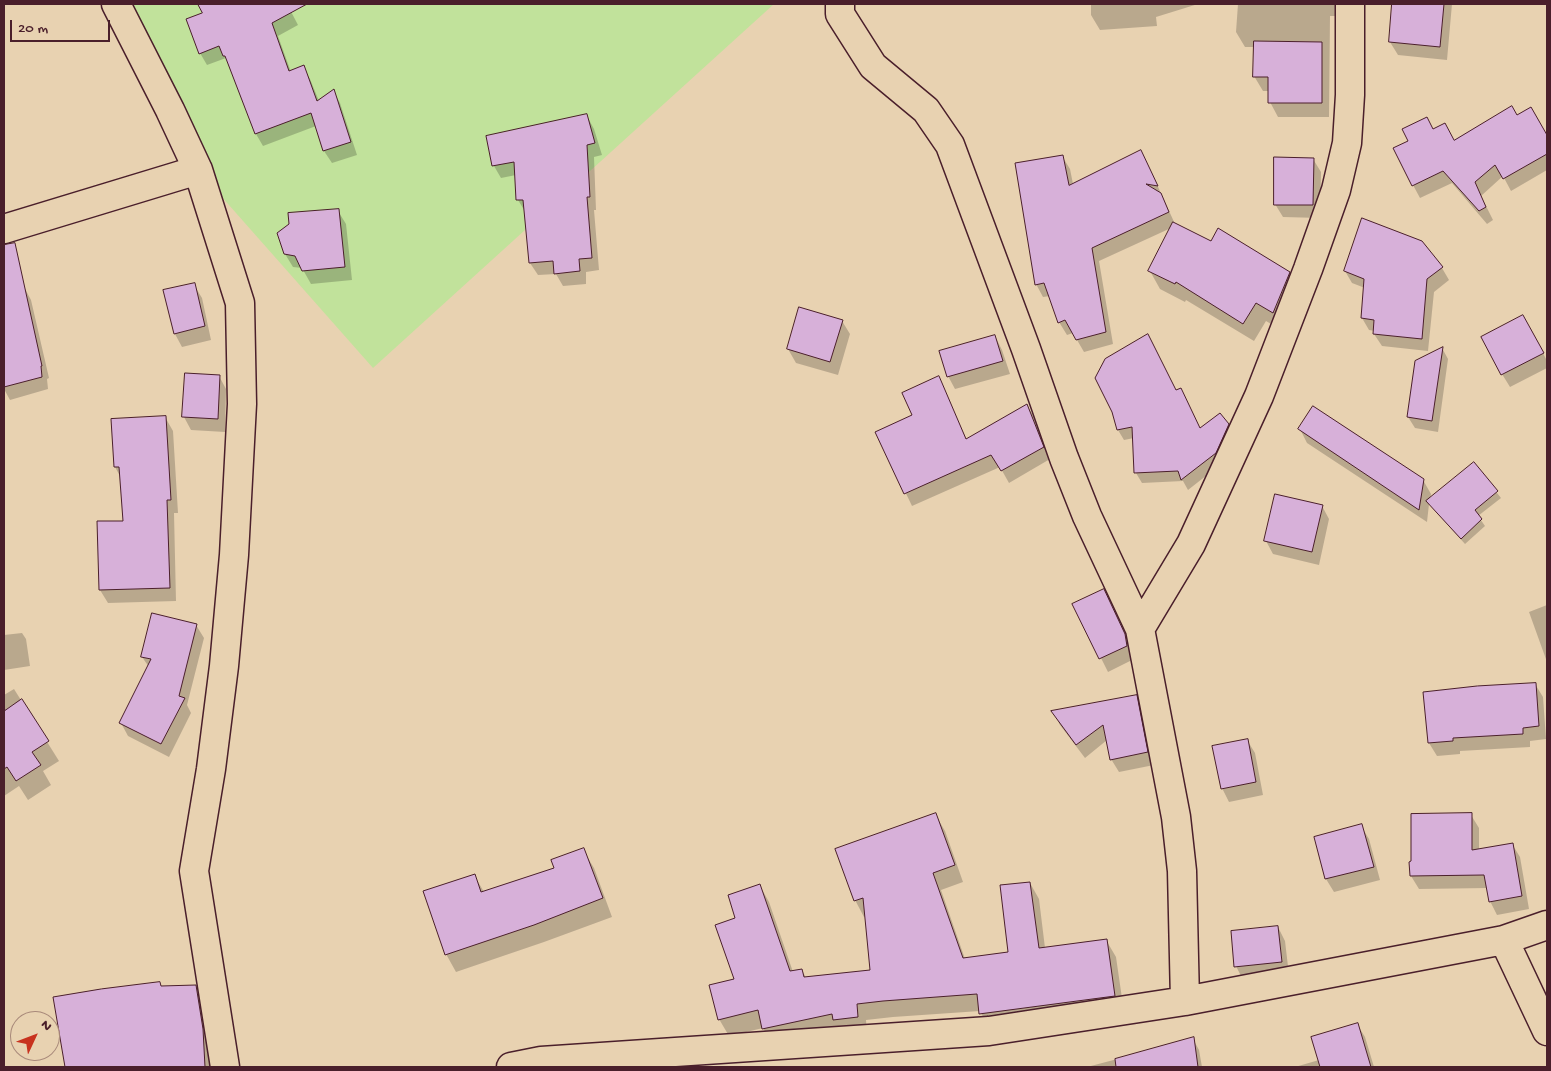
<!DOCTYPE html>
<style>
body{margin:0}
#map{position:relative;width:1551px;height:1071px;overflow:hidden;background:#e8d2b1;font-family:"Gochi Hand",sans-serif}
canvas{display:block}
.frame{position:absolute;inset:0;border:5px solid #4a1f2b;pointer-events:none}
.north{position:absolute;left:10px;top:1011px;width:50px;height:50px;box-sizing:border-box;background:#e8d2b1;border:1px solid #a98a7b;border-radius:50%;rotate:47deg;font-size:14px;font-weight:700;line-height:20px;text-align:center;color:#4a1f2b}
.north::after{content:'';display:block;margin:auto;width:18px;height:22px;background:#c8321e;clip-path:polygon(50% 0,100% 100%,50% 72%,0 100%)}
.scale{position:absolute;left:10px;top:20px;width:100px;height:22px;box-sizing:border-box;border:2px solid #4a1f2b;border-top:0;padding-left:6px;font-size:15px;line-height:18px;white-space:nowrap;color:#4a1f2b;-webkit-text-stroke:4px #e8d2b1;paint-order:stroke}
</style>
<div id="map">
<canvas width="1551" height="1071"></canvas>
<div class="frame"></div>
<div class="north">N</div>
<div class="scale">20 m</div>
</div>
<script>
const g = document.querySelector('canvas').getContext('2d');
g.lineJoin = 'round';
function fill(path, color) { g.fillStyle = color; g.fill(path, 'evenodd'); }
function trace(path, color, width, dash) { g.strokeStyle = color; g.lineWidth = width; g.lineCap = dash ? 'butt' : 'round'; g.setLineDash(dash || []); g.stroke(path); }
fill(new Path2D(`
 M116 4H774L373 368 198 170Z`), '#c1e29b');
fill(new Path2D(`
 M199 4H287L298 25 278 36 291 72 303 67 310 79 319 101 333 91 340 103 357 155 332 163 324 151 316 126 263 146 256 134 226 58 207 65 200 53 203 14Z
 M1091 4H1198L1156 17 1157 26 1100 30 1091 15Z
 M1238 4H1335V16H1330L1329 117H1278L1270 102V91H1263L1254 76 1255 47H1245L1236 32Z
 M1393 4H1452L1447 60 1398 55 1390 42Z
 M1531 109 1547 138V170L1511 191 1503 176 1481 196 1493 220 1487 224 1452 183 1420 198 1413 185 1433 131 1454 141 1517 117Z
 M587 116 594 129 602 155 594 157 596 210H594L599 270 586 272V284L563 286 556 274 538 275 530 263 526 213 518 200 516 175 501 178 494 166 487 137Z
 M1062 156 1070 169 1073 184 1148 165 1175 224 1211 242 1289 273 1300 291 1283 331 1266 321 1254 341 1186 300 1185 302 1160 289 1150 271 1171 228 1099 261 1113 344 1084 352 1073 333 1067 335 1059 322 1050 296 1043 297 1036 284Z
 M1313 159 1321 172 1320 218 1283 217 1275 204Z
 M338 211 346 224 352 280 311 284 302 268 293 267 285 254Z
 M1442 268 1449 280 1434 292 1428 351 1382 346 1374 334 1375 331 1369 330 1362 318 1365 288 1352 283 1345 271Z
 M194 285 202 298 211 340 182 347 175 334Z
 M24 287 31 300 49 378 47 379 48 389 10 400 4 389V292Z
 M842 321 850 334 838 375 796 363 788 349Z
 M1531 329 1547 361V368L1510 387 1502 374Z
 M995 336 1002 350 1010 374 955 389 948 376Z
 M1442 348 1448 359 1438 432 1415 428 1408 417Z
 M219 376 226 389 225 432 191 430 184 417Z
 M938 378 967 440 1027 405 1034 417 1050 459 1009 483 1000 467 912 506 877 433 914 416Z
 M1176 391 1202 434 1228 425 1234 436 1221 464 1188 490 1183 481 1142 483 1136 473 1134 438 1124 440 1118 430 1114 412Z
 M165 417 173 431 178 513H174L176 601 108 603 100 590 124 522 121 478 115 467Z
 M1300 429 1423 480 1431 494 1430 500 1474 464 1501 498 1478 516 1485 526 1465 544 1429 504 1427 522 1307 443Z
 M1322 506 1329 519 1319 565 1273 554 1266 541Z
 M1103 590 1132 648 1134 659 1108 672 1074 604Z
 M1547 605V662L1529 612Z
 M196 625 204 638 187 705 191 713 169 757 128 736 121 723 149 667 142 657Z
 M22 633 26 639 30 666 4 670V635Z
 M1535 684 1543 697 1546 739 1530 741V747L1460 751V754L1437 756 1429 743Z
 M14 689 59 761 43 771 51 785 28 800 19 786 4 796V695Z
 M1136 697 1144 710 1154 765 1119 772 1111 759 1107 740 1085 758 1060 725 1053 712Z
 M1247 740 1255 753 1263 795 1229 802 1222 788Z
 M935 814 945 831 963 882 941 890 965 959 1010 953 1030 883 1039 899 1045 948 1106 940 1116 957 1124 1012 990 1030 980 1011 893 1017 866 1020 867 1033 772 1044 763 1028 729 1036 719 1019 736 980 737 919 760 886 769 902 793 972 802 970 806 978 872 971 866 916 864 917 855 900Z
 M1471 815 1479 828V850L1512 844 1520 857 1529 909 1497 915 1490 901 1488 888 1419 889 1411 876Z
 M1361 826 1369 839 1380 880 1334 892 1326 879 1316 838Z
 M583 850 594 868 612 917 544 942 456 972 446 954 474 875 484 892 556 869Z
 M1278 927 1285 941 1289 975 1243 980 1236 966Z
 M196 986 202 998 209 1042 210 1067H67L65 1061Z
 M1357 1024 1365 1037 1374 1067H1295L1319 1060Z
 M1193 1039 1199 1050 1202 1067H1087Z`), '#0003');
const building = new Path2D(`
 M198 4H307L272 23 289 71 304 65 317 101 334 89 351 142 323 151 311 113 255 134 225 56H223L219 46 199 54 186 19 202 13Z
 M1392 4H1444L1440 47 1389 42Z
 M1254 41 1322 42V103H1268V77H1253Z
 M1512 106 1517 115 1531 107 1547 135V154L1503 179 1495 165 1475 182 1486 207 1479 211 1443 171 1412 186 1393 148 1408 141 1402 129 1427 117 1433 129 1445 123 1454 140Z
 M587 114 595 143 587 145 590 197H587L592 258 579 259 580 271 554 274 553 261 529 263 523 200H516L514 162 492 166 486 136Z
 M1141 150 1158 186 1146 184 1161 193 1169 212 1092 248 1106 332 1076 340 1065 320 1058 323 1044 283 1035 285 1015 163 1063 155 1069 185Z
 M1274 157 1314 158 1313 205H1274Z
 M339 209 345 267 302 271 295 256 284 254 277 233 289 224 288 213Z
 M1362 218 1422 241 1443 267 1427 279 1422 339 1373 334 1374 320 1361 318 1364 279 1344 271Z
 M1173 222 1211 241 1218 228 1290 272 1273 313 1256 303 1243 324 1176 282 1175 284 1148 271Z
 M15 243 42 366H41L42 377 4 387V245Z
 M195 283 205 326 174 334 163 290Z
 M799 307 843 320 830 362 787 349Z
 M1523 315 1544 353 1501 375 1481 337Z
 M1148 334 1176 390 1181 388 1200 428 1220 413 1229 424 1216 453 1181 480 1178 471 1134 473 1132 427 1117 430 1112 412 1095 378 1105 359Z
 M995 335 1003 361 947 377 939 351Z
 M1443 347 1432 421 1407 417 1415 361Z
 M185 373 220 375 218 419 182 417Z
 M939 376 966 439 1027 404 1044 447 1001 471 991 455 904 494 875 432 912 415 902 393Z
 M1313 406 1424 479 1419 510 1298 429Z
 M166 416 171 500H167L170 588 99 590 97 521H123L119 467H114L111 419Z
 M1474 462 1498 491 1475 510 1482 519 1461 539 1426 501Z
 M1275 494 1323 505 1312 552 1264 541Z
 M1104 589 1125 634 1127 646 1099 659 1072 604Z
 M152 613 197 624 179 696 185 698 161 744 119 723 151 659 141 657Z
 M1536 683 1539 726 1523 728V734L1453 738V741L1428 743 1423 692 1477 686Z
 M1137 695 1148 752 1110 760 1103 725 1076 745 1051 711Z
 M22 699 49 741 32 752 41 765 16 781 7 767 4 769V708L5 710Z
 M1248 739 1256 782 1221 789 1212 746Z
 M936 813 955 865 933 873 963 958 1008 952 1000 885 1030 882 1039 948 1107 939 1115 996 979 1014 977 994 883 1001 857 1004 858 1017 833 1020 832 1014 762 1029 758 1010 718 1020 709 985 734 979 715 925 735 918 728 895 760 884 790 971 802 969 804 977 870 970 863 898 854 901 835 849Z
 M1472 813V850L1513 843 1522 896 1489 902 1484 875 1410 876 1409 862 1411 861V814Z
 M1362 824 1374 867 1325 879 1314 837Z
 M584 848 603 898 534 925 445 955 423 891 475 874 481 892 554 868 551 860Z
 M1278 926 1282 962 1234 967 1231 931Z
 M160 982 161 986 196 985 203 1029 205 1067H65L53 997 101 989Z
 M1358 1023 1371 1067H1320L1311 1037Z
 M1194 1037 1198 1067H1116L1115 1059Z`);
fill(building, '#d7b0d9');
trace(building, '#4a1f2b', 1);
const minor = new Path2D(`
 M116 4 170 110 198 170 240 303 242 404 234 555 224 666 211 769 194 871 225 1067
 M840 4V14L873 66 926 110 950 145 1026 349 1064 458 1087 516 1140 629 1176 817 1182 871 1185 1001
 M4 229 198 170
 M1140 629 1191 544 1259 396 1308 269 1336 190 1347 143 1350 95V4
 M1504 940 1547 1031
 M511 1067 541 1061 989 1031 1185 1001 1504 940 1547 925`);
trace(minor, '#4a1f2b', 31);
trace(minor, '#e8d2b1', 28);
</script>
